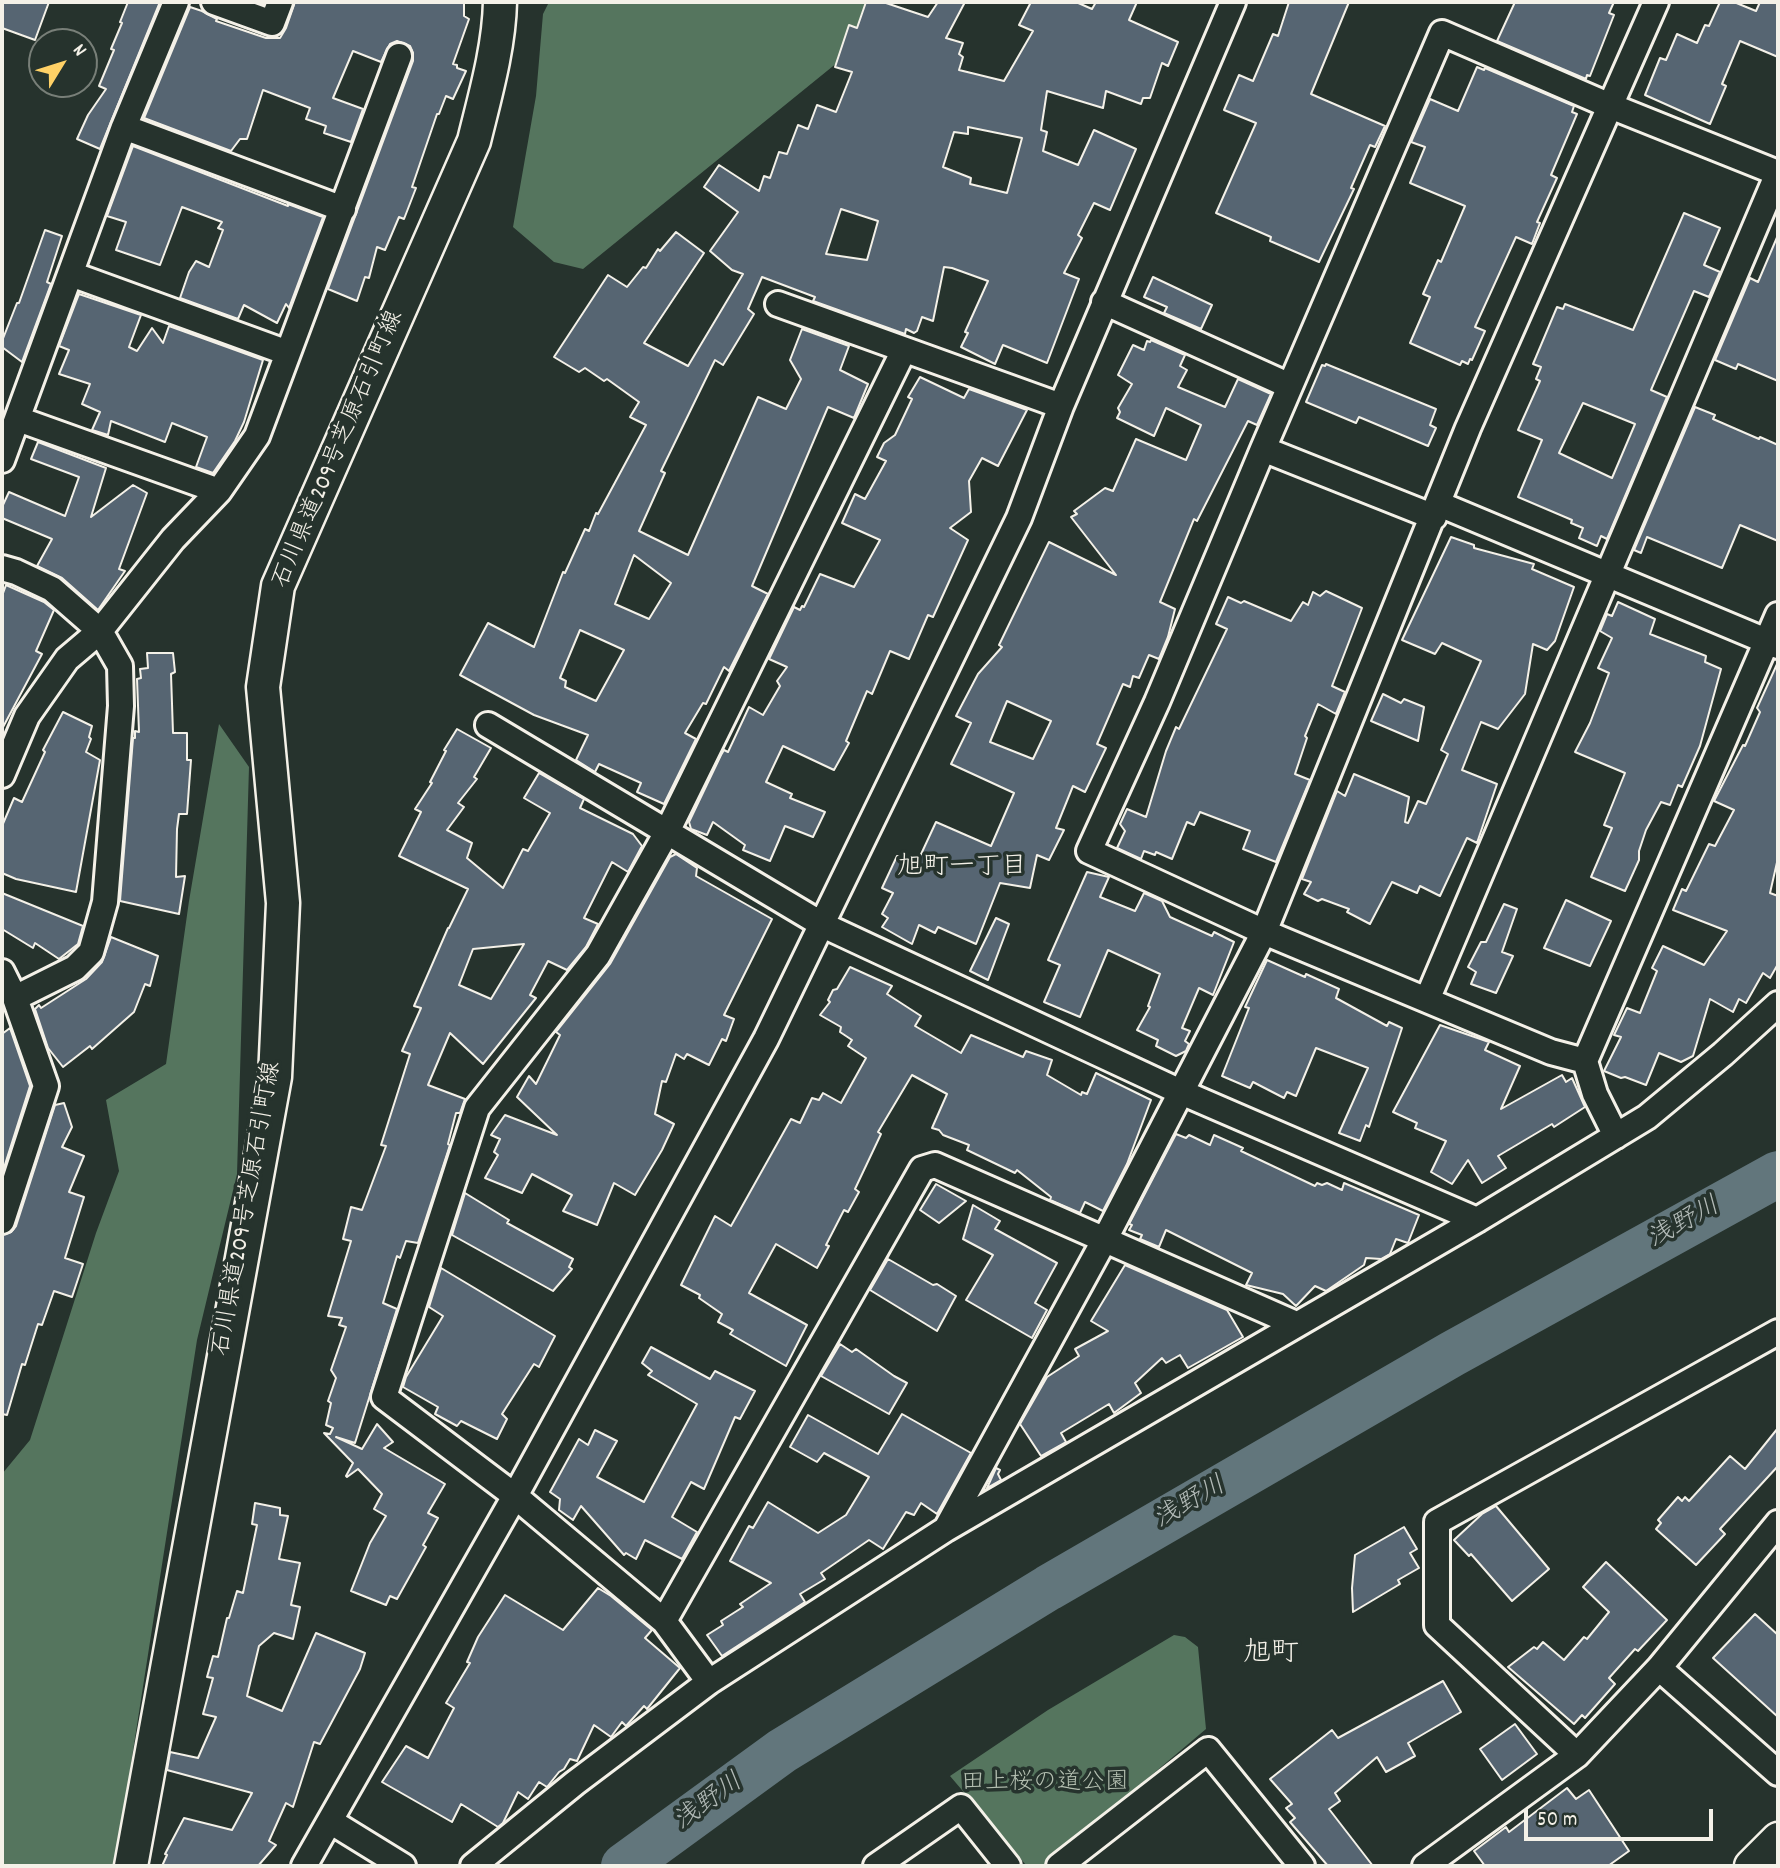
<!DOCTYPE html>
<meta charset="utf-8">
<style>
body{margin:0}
#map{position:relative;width:1780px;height:1868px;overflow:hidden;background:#26332d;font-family:Dekko,sans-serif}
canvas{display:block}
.frame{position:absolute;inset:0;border:4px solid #f4f1e8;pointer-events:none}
.north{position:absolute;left:28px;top:28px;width:70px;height:70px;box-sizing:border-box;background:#26332d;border:2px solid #787f78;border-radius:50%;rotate:52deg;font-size:19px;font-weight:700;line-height:28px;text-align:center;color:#f4f1e8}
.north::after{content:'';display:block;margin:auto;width:24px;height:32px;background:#ffd166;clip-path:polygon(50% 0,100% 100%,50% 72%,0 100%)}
.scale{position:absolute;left:1524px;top:1809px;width:189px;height:32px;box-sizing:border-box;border:4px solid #f4f1e8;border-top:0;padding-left:9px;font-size:21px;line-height:24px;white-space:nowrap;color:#f4f1e8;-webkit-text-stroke:5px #26332d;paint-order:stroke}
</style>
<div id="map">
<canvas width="1780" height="1868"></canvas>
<div class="frame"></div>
<div class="north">N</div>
<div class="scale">50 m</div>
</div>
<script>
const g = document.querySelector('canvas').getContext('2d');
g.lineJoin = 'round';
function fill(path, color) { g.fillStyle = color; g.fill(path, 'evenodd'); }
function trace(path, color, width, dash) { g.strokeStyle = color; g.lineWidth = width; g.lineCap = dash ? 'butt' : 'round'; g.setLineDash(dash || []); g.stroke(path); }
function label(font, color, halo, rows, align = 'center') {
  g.font = font + ' Dekko,"Klee One",sans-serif'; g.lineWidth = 7; g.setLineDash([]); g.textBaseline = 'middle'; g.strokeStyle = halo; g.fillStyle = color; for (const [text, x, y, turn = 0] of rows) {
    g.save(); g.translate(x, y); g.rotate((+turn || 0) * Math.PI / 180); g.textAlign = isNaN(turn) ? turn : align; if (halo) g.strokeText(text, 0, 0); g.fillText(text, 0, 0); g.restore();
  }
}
fill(new Path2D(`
 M549 2H877L843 58 583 269 554 262 513 227 536 96 543 14Z
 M219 724 249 767 237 1174 197 1340 130 1770 121 1866H2V1474L30 1440 96 1233 119 1171 106 1100 166 1064 189 901Z
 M1174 1635 1185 1637 1198 1647 1206 1729 1044 1866 1026 1865 950 1776 1048 1710Z`), '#55755e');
trace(new Path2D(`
 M624 1866 782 1751 1048 1588 1452 1354 1778 1174`), '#62767c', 46);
const building = new Path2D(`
 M2 2H49L35 40 2 28Z
 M128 2H160L100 149 77 139 88 115 106 89 99 86 114 50 111 49 122 23 120 22Z
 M295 2H464V16L469 19 453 64 457 65V68L466 71 453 99 446 96 439 114H437L412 187 416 188 404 219 399 217 385 250 377 247 369 278 365 277 357 301 328 289 413 61V53L410 46 397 41 390 44 381 62 353 51 333 98 363 109 351 142 324 133 326 126 306 119 310 108 263 90 247 139H240L231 151 144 118 190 7 202 11 217 19 216 21 266 38H280L286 28Z
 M866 2H883L928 17 938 2H965L946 38 963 43 959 54 963 57 959 70 1004 81 1033 31 1019 25 1031 2H1076L1092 9 1096 2H1137L1129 20 1178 42 1168 66 1162 63 1150 98H1143L1141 104 1106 91 1103 108 1047 91 1041 130 1047 132 1043 151 1078 165 1094 130 1136 149 1110 210 1094 203 1078 235 1082 238 1064 273 1079 279 1047 363 1003 345 995 364 961 347 968 333 965 332 988 281 952 268 944 267 933 321 922 317 917 331 914 333 906 329 905 334 813 301 815 297 762 277 748 309 754 314 723 365 715 360 661 471 665 473 639 531 688 555 758 397 786 409 801 379 790 360 802 329 849 346 840 370 868 384 854 418 828 407 752 586 768 594 729 671 724 667 706 704 703 703 685 733 696 739 664 804 637 792 641 783 599 764 595 772 576 760 588 735 534 715 460 675 488 623 534 647 563 572 565 573 585 529 589 531 596 513 598 514 646 425 630 417 639 402 607 379 604 381 585 368 579 372 554 357 608 275 627 287 643 267 646 268 658 249 660 251 676 232 704 253 644 343 688 366 743 274 732 270 710 251 738 212 704 187 719 165 759 191 764 176 770 178 779 152 787 154 798 125 808 129 817 105 836 112 852 72 835 67 849 25 857 28ZM968 127 1022 138 1007 193 970 184 971 178 943 167 954 132 968 134ZM841 209 878 221 867 260 826 254ZM634 555 671 583 649 619 615 604ZM580 630 624 650 596 701 565 687 566 681 560 678Z
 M1289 2H1349L1311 94 1385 126 1375 147 1370 145 1351 188 1354 189 1319 262 1270 241 1271 237 1216 213 1256 123 1224 110 1239 75 1253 81 1273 34 1278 36Z
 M1515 2H1614L1609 13 1614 15 1590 76 1587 75 1586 79 1497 41Z
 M1720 2H1734L1756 11 1760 2H1778V57L1740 41 1722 84 1726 86 1710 124 1645 95 1660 58 1666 60 1677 34 1697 43 1705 25 1709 26Z
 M1477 67 1484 70 1485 68 1574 106 1572 112 1577 114 1551 175 1557 178 1537 222 1540 223 1532 244 1516 237 1475 327 1485 331 1472 360 1470 359 1468 364 1462 361 1460 365 1410 343 1430 297 1423 294 1438 260 1441 262 1465 206 1410 183 1425 147 1411 142 1430 99 1458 111Z
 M133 146 288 206V204L323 217 289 308 286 304 277 323 244 305 238 319 180 298 189 272 196 261 209 267 223 230 218 228 222 222 182 207 160 265 116 250 126 222 107 216Z
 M1684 213 1720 228 1704 265 1720 272 1709 297 1694 291 1651 390 1667 397 1607 539 1601 536 1597 546 1579 538 1583 528 1571 523 1572 520 1518 497 1542 440 1518 430 1540 381 1536 379 1541 367 1533 364 1557 307 1563 309 1565 304 1633 330ZM1583 403 1635 424 1612 478 1559 453Z
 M45 230 62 236 47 282 51 284 22 362 2 347V341L17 303H19Z
 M1778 235V381L1738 364 1736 369 1715 360 1750 278 1758 282Z
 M1153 277 1212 305 1201 329 1164 313 1167 307 1144 297Z
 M79 294 141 315 129 347 137 351 152 328 163 343 169 326 263 360 244 422 235 441 213 473 196 467 207 437 172 423 165 442 111 421 108 435 92 430 100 412 82 404 90 384 59 374 69 350 59 346Z
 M1151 340 1185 355 1180 366 1187 370 1178 387 1225 407 1238 379 1271 394 1257 425 1248 421 1197 521 1194 519 1160 602 1175 609 1168 637 1159 659 1149 655 1139 678 1133 676 1130 687 1123 684 1097 744 1106 748 1085 792 1073 786 1056 828 1064 830 1049 860 1037 855 1030 888 1000 883 976 944 938 927 935 933 919 925 912 944 882 927 888 918 882 914 893 893 882 888 897 856 916 865 936 822 991 846 1014 793 951 764 971 723 956 716 978 674 1002 647 999 645 1049 542 1116 575 1071 517 1077 514 1074 511 1105 488 1113 491 1136 439 1186 460 1201 425 1166 408 1154 436 1117 418 1120 412 1118 408 1132 384 1118 375 1133 345 1144 350 1147 341 1150 342ZM1007 701 1051 721 1033 759 990 742Z
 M1326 364 1436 409 1430 425 1436 428 1428 446 1359 417 1356 423 1306 402 1322 365 1325 366Z
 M920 377 964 398 969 389 1027 410 998 466 982 458 969 481 971 512 950 528 968 540 933 617 928 615 909 659 890 651 872 694 867 691 846 741 849 743 834 770 783 746 766 782 792 794 790 798 825 812 813 837 785 826 770 861 743 850 745 845 713 822 707 835 691 829 689 822 721 755 724 750 728 752 749 707 763 715 780 686 777 681 787 667 769 659 794 607 800 610 802 606 804 607 820 574 854 587 880 540 842 523 855 494 865 499 886 461 877 457 884 443 895 435 912 399 908 397Z
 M1695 407 1715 415 1713 419 1759 439 1760 437 1778 445V541L1740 525 1722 568 1647 537 1641 553 1634 550Z
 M38 442 106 468 91 517 133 485 147 493 119 569 125 571 98 610 62 578 37 566 52 539 2 518V507L9 492 65 516 79 477 31 459Z
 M1451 537 1474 545V548L1534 564 1532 569 1574 587 1555 641 1547 650 1533 644 1525 694 1498 729 1481 722 1462 770 1497 784 1477 843 1467 838 1440 896 1420 886 1417 893 1392 882 1370 924 1347 912 1349 909 1322 899 1318 901 1304 894 1311 882 1302 879 1337 791 1345 796 1354 774 1409 797 1405 822 1408 823 1418 801 1426 804 1448 754 1441 750 1481 661 1442 643 1435 654 1402 640Z
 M6 585 44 602 54 610 36 651 42 654 2 729V596Z
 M1326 591 1362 608 1332 686 1345 692 1336 714 1318 704 1305 736 1307 738 1295 774 1310 780 1276 862 1243 849 1250 831 1200 812 1194 825 1187 822 1172 859 1156 852 1155 855 1144 851 1141 859 1117 848 1125 831 1120 824 1127 809 1146 817 1166 751 1176 727 1179 729 1227 629 1216 624 1228 597 1241 603 1244 601 1291 621 1303 602 1308 605 1313 592 1320 596Z
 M1618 602 1655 619 1650 634 1706 656 1705 662 1721 669 1700 746 1682 787 1678 785 1670 805 1661 802 1646 830 1639 851V860L1625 891 1591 877 1612 828 1604 825 1625 773 1575 752 1590 723 1609 673 1598 668 1612 638 1600 631 1607 614 1612 616Z
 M147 653H173L175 672 171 674 173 733H187V760H191L187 814H179L177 829 176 877 185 876 179 914 120 901 133 738H135V731L139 732 137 679 141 678 140 669 148 668Z
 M1778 662V858L1770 893 1778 896V964L1770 978 1763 973 1746 1003 1739 999 1733 1012 1710 999 1693 1056 1681 1062 1659 1053 1646 1085 1625 1077 1621 1078 1604 1071 1621 1037 1614 1035 1627 1008 1640 1013 1657 971 1652 968 1663 946 1704 965 1727 931 1673 910 1682 889 1686 891 1709 844 1715 846 1734 810 1714 801 1743 745 1745 746 1760 712 1757 708Z
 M1383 694 1401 703 1404 699 1424 707 1418 741 1371 721Z
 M63 712 92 726 89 737 91 739 86 752 100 760 76 892 16 879 2 873V826L14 798 22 802 45 752 43 750Z
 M457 729 491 748 474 777 477 779 458 803 464 807 447 830 472 843 467 858 503 888 523 849 528 851 550 813 524 798 539 773 584 799 580 808 633 834 642 846 628 872 612 862 584 918 598 924 586 947 567 970 548 961 530 995 536 998 483 1064 450 1033 428 1085 465 1099 460 1113H456L448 1144 450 1145 418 1243 406 1241 400 1258 397 1256 383 1303 397 1309 355 1443 336 1437 362 1449 377 1424 393 1442 384 1448 445 1484 428 1513 438 1518 423 1545 426 1547 397 1599 390 1596 386 1605 351 1591 370 1543 386 1516 374 1509 382 1494 358 1469 347 1477 346 1476 353 1463 324 1433 330 1434 333 1428 326 1425 331 1403 328 1401 336 1378 331 1370 346 1327 339 1325 342 1318 328 1316 351 1241 343 1239 351 1207 362 1210 386 1146 381 1145 410 1054 402 1051 421 1008 414 1006 448 928H449L468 889 399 856 421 812 415 809 432 783 430 782 446 751 444 750ZM524 944 491 999 459 985 473 949Z
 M676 854 697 868 696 876 772 919 724 1015 734 1019 726 1041 722 1039 709 1065 687 1054 684 1059 676 1054 666 1082 662 1081 655 1114 674 1124 662 1150 635 1195 614 1183 597 1225 563 1211 572 1195 532 1174 522 1193 485 1178 498 1155 494 1152 500 1139 491 1135 505 1115 557 1135 517 1097 529 1076 536 1084 560 1035 556 1032 610 964 670 857Z
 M1087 872 1109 877 1100 897 1135 911 1144 893 1162 901 1170 917 1212 936 1214 932 1234 942 1213 995 1199 988 1182 1028 1190 1031 1185 1041 1189 1044 1186 1051 1176 1056 1156 1046 1158 1040 1137 1030 1150 1007 1148 1006 1160 974 1108 950 1080 1017 1044 1002 1060 965 1048 960Z
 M2 893 83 926 78 944 59 959 35 943 33 948 2 929Z
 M1566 900 1611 921 1590 966 1544 948Z
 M1504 904 1517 909 1502 952 1513 956 1496 993 1471 984 1476 972 1468 967 1481 942H1486Z
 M996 918 1009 924 988 980 970 971Z
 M111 937 158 956 150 986 145 984 134 1012 92 1049 90 1046 63 1067 48 1048 35 1009 39 1005 41 1008 86 979 102 962Z
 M1267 960 1305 977 1306 974 1339 989 1336 998 1387 1026 1389 1022 1402 1028 1369 1127 1366 1125 1360 1141 1339 1133 1368 1068 1316 1048 1296 1096 1287 1092 1284 1098 1253 1082 1250 1088 1222 1076 1249 1008 1245 1007Z
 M850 967 892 986 887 994 921 1016 915 1026 961 1053 971 1035 1023 1057 1026 1051 1052 1060 1047 1075 1081 1095 1082 1092 1087 1094 1096 1073 1151 1100 1127 1164 1103 1211 1085 1202 1080 1213 1050 1200 1051 1197 1017 1170 1015 1173 967 1150 969 1145 943 1135 939 1130 932 1128 947 1094 912 1075 878 1132 881 1134 855 1189 859 1192 848 1212 844 1210 826 1245 829 1246 817 1268 776 1244 749 1293 807 1325 786 1366 730 1334 733 1330 718 1322 722 1314 699 1298 700 1295 681 1285 715 1216 731 1226 791 1119 800 1123 812 1098 819 1100 823 1093 841 1103 866 1058 848 1046 852 1040 840 1032 841 1027 820 1015 830 1002 828 1000 833 990 837 989Z
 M1440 1025 1489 1042 1485 1050 1520 1066 1501 1109 1562 1075 1566 1082 1572 1078 1585 1107 1554 1127 1552 1124 1498 1156 1506 1168 1482 1183 1468 1160 1452 1184 1431 1172 1446 1141 1415 1128 1417 1123 1393 1112Z
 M10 1028 30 1086 2 1174V1034Z
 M64 1103 72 1127 62 1147 84 1156 69 1192 84 1197 65 1258 83 1264 72 1297 54 1291 42 1325 38 1324 25 1365 22 1364 7 1415 2 1414V1235L11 1232 16 1226 55 1105Z
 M1176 1134 1186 1138 1189 1135 1210 1145 1214 1135 1243 1148 1241 1151 1315 1186 1317 1183 1322 1185 1327 1183 1342 1190 1344 1183 1419 1215 1408 1243 1396 1239 1390 1254 1381 1259 1366 1258 1364 1265 1326 1291 1315 1286 1296 1306 1283 1294 1246 1285 1252 1273 1166 1230 1159 1247 1140 1239 1142 1235 1129 1230 1132 1225 1129 1224Z
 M936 1184 966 1201 939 1223 920 1210Z
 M465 1193 509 1220 507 1223 573 1259 569 1267 572 1269 553 1291 452 1235Z
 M973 1205 1000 1221 995 1229 1057 1263 1035 1303 1047 1310 1032 1338 966 1300 993 1255 963 1239Z
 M888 1259 933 1285 937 1284 956 1296 937 1331 870 1290Z
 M1125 1265 1227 1310 1243 1337 1188 1368 1180 1355 1166 1363 1162 1358 1135 1383 1141 1393 1114 1413 1109 1404 1061 1433 1066 1442 1041 1456 1020 1424 1047 1377 1079 1356 1075 1349 1108 1331 1091 1321Z
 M441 1268 555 1336 539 1367 534 1364 502 1414 507 1419 497 1439 461 1421 457 1426 435 1414 438 1407 403 1387 406 1377 443 1316 429 1307Z
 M840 1344 852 1352 856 1349 894 1376 907 1383 889 1414 821 1376Z
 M651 1347 710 1379 715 1371 755 1391 740 1419 735 1417 704 1489 691 1482 672 1517 697 1532 682 1559 645 1540 636 1559 626 1553 624 1555 581 1506 573 1520 559 1510 560 1499 550 1492 579 1439 588 1445 595 1430 617 1441 597 1477 644 1502 697 1404 648 1375 652 1371 642 1363Z
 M902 1414 971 1453 937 1514 921 1503 914 1515 906 1512 883 1549 869 1540 821 1573 825 1579 800 1594 805 1602 722 1656 707 1635 723 1625 721 1621 743 1607 740 1604 771 1583 730 1561 749 1526 753 1528 768 1502 818 1533 846 1515 869 1477 824 1453 817 1462 790 1447 808 1415 878 1454Z
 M1778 1428V1466L1720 1529 1725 1534 1696 1565 1656 1529 1661 1523 1658 1520 1678 1497 1682 1501 1685 1497 1689 1501 1730 1456 1745 1469Z
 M996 1468 1000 1470 998 1474 1001 1480 987 1488Z
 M255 1503 280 1508V1515L288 1516 279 1559 300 1563 291 1605 300 1607 293 1639 274 1633 259 1646 247 1696 282 1711 316 1633 365 1653 360 1669 320 1744 314 1742 293 1807 286 1803 269 1841 276 1845 258 1866H162L167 1855 165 1854 184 1818 232 1830 252 1793 167 1770 170 1752 198 1758 216 1717 203 1714 213 1678 207 1677 213 1656 218 1657 227 1618H229L237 1591 243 1593 257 1525 252 1524Z
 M1496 1506 1549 1569 1512 1601 1471 1554 1469 1556 1454 1540 1482 1514Z
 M1404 1527 1417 1549 1410 1553 1419 1568 1398 1580 1400 1584 1353 1612 1352 1588 1355 1555Z
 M1606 1562 1667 1620 1638 1651 1635 1649 1609 1678 1615 1684 1585 1718 1582 1715 1574 1724 1508 1667 1534 1647 1537 1649 1543 1642 1564 1660 1584 1637 1587 1639 1609 1612 1583 1587Z
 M598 1588 611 1596 652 1630 645 1638 680 1668 647 1709 644 1706 626 1726 622 1722 611 1737 594 1725 577 1761 570 1759 564 1769 559 1772 547 1787 539 1782 528 1799 518 1792 503 1823 498 1827 461 1804 452 1822 382 1782 406 1746 428 1758 454 1708 446 1703 470 1663 467 1662 478 1637 505 1595 563 1630Z
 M1755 1614 1778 1635V1717L1713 1658Z
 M1443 1681 1461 1712 1408 1743 1415 1756 1386 1772 1377 1757 1335 1793 1340 1801 1329 1809 1373 1866H1328L1290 1822 1295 1818 1286 1808 1292 1804 1270 1779 1332 1730 1338 1738Z
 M1515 1724 1537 1754 1502 1780 1480 1749Z
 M1567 1788 1576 1799 1589 1790 1629 1851 1608 1866H1485L1474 1851 1506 1827 1509 1832Z`);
fill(building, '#566572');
trace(building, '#f4f1e8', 2);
const minor = new Path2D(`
 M214 2 272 23 280 2
 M124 127 343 209
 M71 274 288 353
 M1104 302 1290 386
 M778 304 1061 406
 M18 419 219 491
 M1263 449 1434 517
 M2 460 124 127 176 2
 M1439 504 1778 646
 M2 568 16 572 52 589 100 631 120 666 121 706 105 902 91 952 75 968 15 998
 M488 725 823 925 1181 1092 1477 1220
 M2 775 27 716 67 659 100 631 173 539 219 491 257 436 399 56
 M2 972 15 998 46 1086 2 1221
 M1427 1000 1778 173
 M1585 1061 1551 1052 1264 932 1089 851 1157 702 1263 449 1442 33 1608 105 1778 173
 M1616 1136 1595 1094 1585 1061 1778 615
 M946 1529 1105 1239 1264 932 1468 428 1656 2
 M664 1621 922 1169 935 1165 1296 1324
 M1659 1668 1778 1773
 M709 1682 664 1621 515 1496 384 1397 477 1108 598 955 667 832 904 350
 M1577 1755 1437 1625V1522L1778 1332
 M330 1821 403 1866
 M304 1866 515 1496 766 1039 1019 518 1061 406 1233 2
 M473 1866 575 1783 709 1682 946 1529 1477 1220 1647 1117 1723 1054 1778 1004
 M876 1866 961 1807 1008 1866
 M1059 1866 1208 1750 1302 1866
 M1425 1866 1577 1755 1659 1668 1778 1523`);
const major = new Path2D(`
 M131 1866 275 1077 283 903 263 687 278 586 474 141C485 96 499 48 500 2
 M1751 1866 1778 1839`);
trace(minor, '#f4f1e8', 30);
trace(major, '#f4f1e8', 37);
trace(minor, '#26332d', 24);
trace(major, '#26332d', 32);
label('24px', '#f4f1e8', '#26332d', [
 ["石川県道209号芝原石引町線",340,450,-67],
 ["石川県道209号芝原石引町線",249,1209,-80]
]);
label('24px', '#b4bfb1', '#26332d', [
 ["田上桜の道公園",1045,1785]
]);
label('26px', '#f4f1e8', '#26332d', [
 ["旭町一丁目",962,869]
]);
label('italic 26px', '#b2bab7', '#26332d', [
 ["浅野川",1685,1225,-29],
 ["浅野川",1191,1505,-30],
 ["浅野川",710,1804,-36]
]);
label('28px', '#f4f1e8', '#26332d', [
 ["旭町",1271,1656]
]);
</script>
